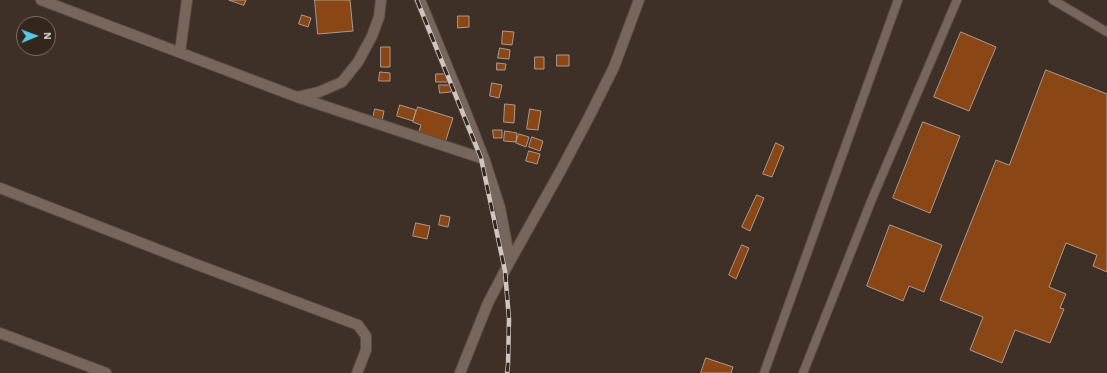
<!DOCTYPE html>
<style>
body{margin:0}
#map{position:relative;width:1107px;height:373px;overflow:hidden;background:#3f3027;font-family:"Alegreya Sans",sans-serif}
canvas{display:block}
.north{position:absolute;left:16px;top:16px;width:40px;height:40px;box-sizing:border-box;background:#34261d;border:1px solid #7a6e66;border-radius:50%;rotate:89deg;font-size:11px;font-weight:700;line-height:16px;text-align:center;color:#e3dad4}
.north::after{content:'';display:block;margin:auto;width:14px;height:18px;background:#56c9e0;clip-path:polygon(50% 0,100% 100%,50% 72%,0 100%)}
</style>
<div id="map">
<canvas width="1107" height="373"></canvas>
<div class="north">N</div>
</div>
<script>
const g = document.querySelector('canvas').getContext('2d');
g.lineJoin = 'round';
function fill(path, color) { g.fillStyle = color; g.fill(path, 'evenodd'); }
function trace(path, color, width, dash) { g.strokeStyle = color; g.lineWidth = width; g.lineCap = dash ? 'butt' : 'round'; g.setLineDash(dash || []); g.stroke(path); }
const building = new Path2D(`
 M229 0H246L244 5Z
 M315 0H350L353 31 318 34Z
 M302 15 311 18 308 27 299 24Z
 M458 16H469V27L458 28Z
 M503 31 514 32 512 45 502 44Z
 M961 32 996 47 969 111 934 97Z
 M381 47H390V67H381Z
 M500 48 510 50 509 59 498 58Z
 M557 55H569V66H557Z
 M535 57H544V69H535Z
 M497 63 506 64 505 70H497Z
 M1046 70 1107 94V272L1093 266 1097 255 1066 243 1049 287 1066 294 1060 308 1064 309 1050 343 1015 330 1002 363 970 350 983 317 940 300 996 160 1009 165Z
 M380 72 390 73V81H379Z
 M436 74H447V82H436Z
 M492 83 502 85 499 98 490 96Z
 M439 85H450L451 92 440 93Z
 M505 104 515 105 514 123 504 122Z
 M400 105 416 110 413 121 397 116Z
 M418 107 453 118 445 143 418 134 421 125 413 122Z
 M375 109 384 111 382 121 373 119Z
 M530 109 541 111 538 130 527 129Z
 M923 122 960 136 930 213 893 198Z
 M493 130H502V138H494Z
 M505 131 517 133 516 142 504 141Z
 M519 134 529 137 526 147 516 143Z
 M532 137 543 141 540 151 529 147Z
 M776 143 784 147 772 177 763 174Z
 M529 151 540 154 537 164 526 161Z
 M757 195 764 198 750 231 742 227Z
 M441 215 450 217 448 227 439 225Z
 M416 223 430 226 427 239 413 236Z
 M890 225 942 245 924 292 909 286 903 301 867 286Z
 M742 245 749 248 736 279 729 275Z
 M706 358 733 367 731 373H701Z`);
fill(building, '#8a4715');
trace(building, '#ac9a8f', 1);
const service = new Path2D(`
 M1053 0 1107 32
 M764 373 898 0
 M803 373 872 199 957 0`);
const minor = new Path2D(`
 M41 0 297 97 481 158 485 161
 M420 0 463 105 485 161 500 208 510 261
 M180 52 187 0
 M297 97 319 92 342 82 358 62 372 36 379 17 381 0
 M0 188 190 262 358 325 366 336V350L357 373
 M0 333 106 373
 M460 373 488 303 510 261 561 170 589 117 614 67 639 0`);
trace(service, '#5a4e47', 10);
trace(minor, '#5a4e47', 12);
trace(service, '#77665c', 8);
trace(minor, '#77665c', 10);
const rail = new Path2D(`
 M417 0 481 158 505 271 509 319 508 365 507 373`);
trace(rail, '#cfc6bf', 4.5);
trace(rail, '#34261d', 3, [9]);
</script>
